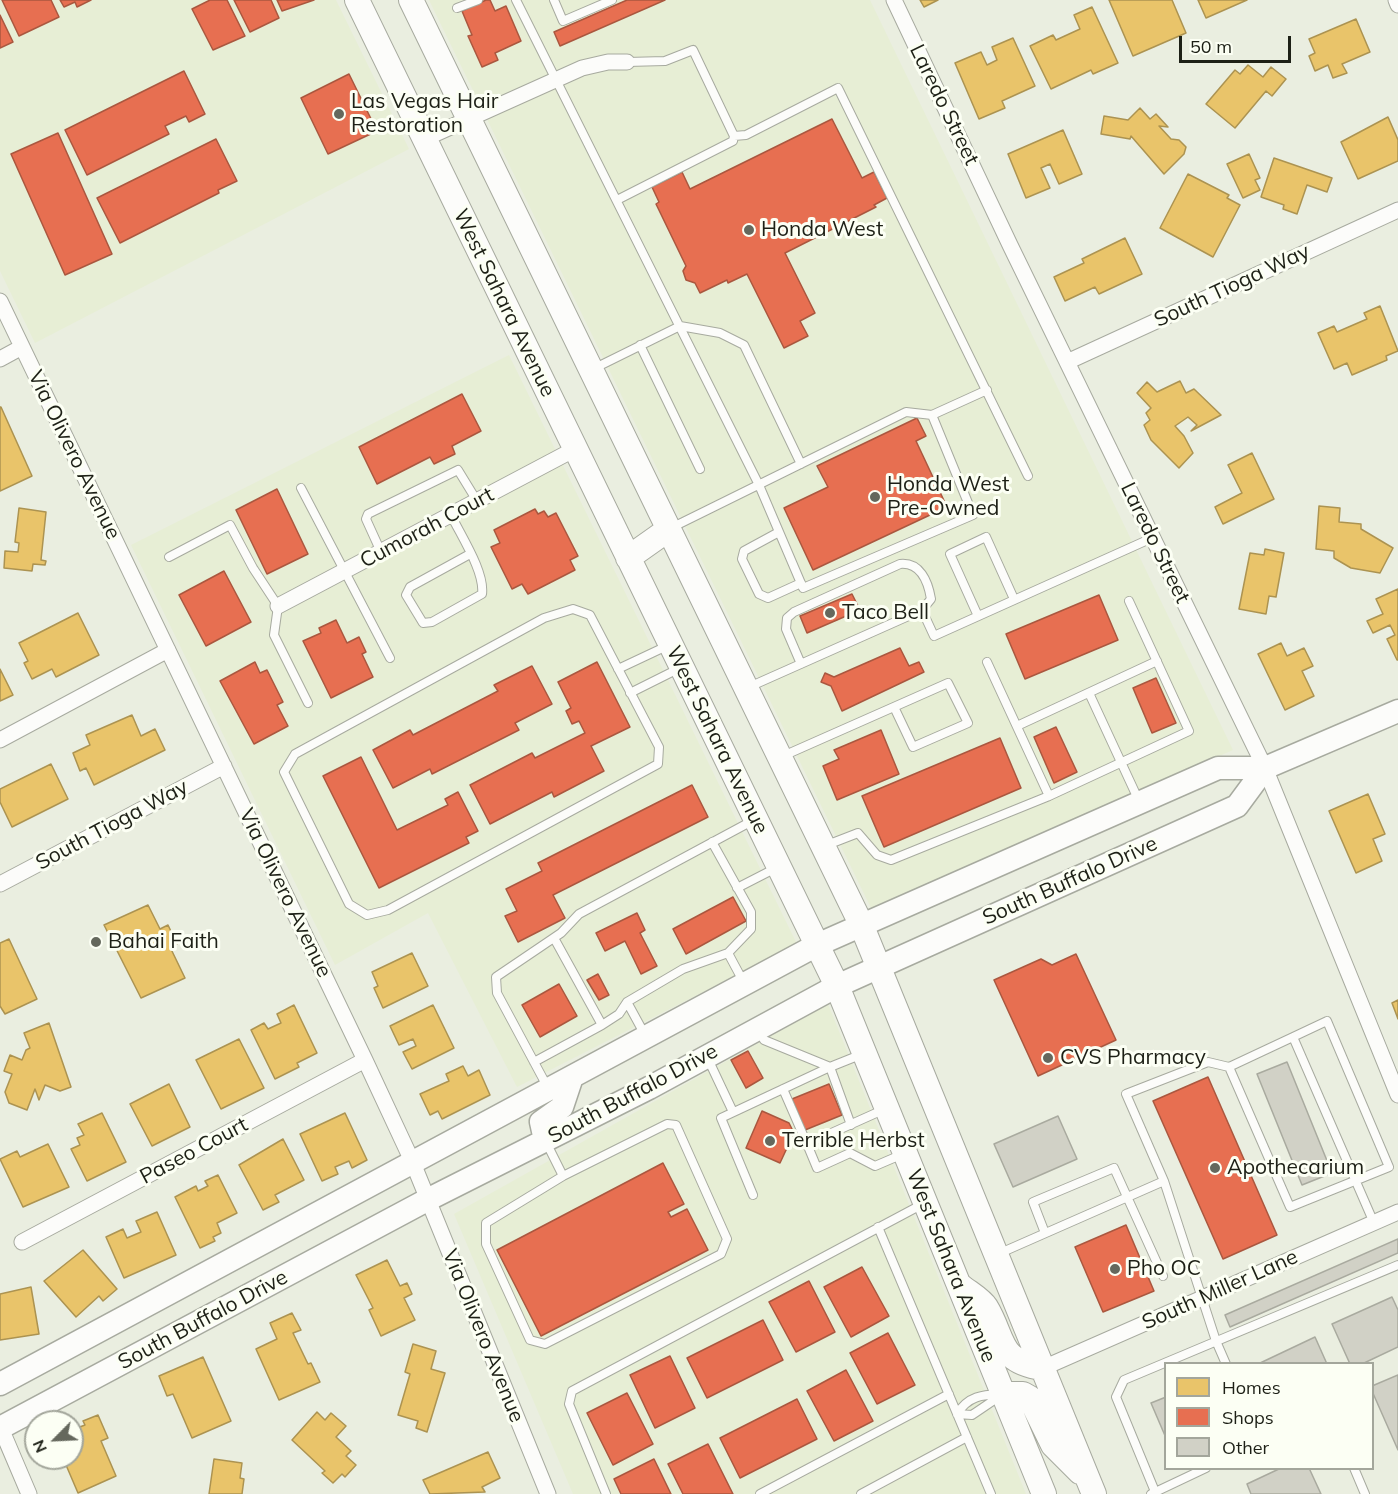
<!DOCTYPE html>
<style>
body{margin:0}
#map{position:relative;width:1398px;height:1494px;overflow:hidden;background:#eaeee0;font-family:Mulish,sans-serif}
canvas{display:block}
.legend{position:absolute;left:1164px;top:1362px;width:210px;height:108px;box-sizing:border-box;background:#fcfff4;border:2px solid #a3a69b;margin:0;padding:8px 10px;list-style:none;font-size:18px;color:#1d2016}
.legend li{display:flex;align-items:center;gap:12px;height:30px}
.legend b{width:30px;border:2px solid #a3a69b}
.north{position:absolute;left:24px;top:1410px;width:60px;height:60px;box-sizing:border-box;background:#fcfff4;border:2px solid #a3a69b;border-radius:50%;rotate:246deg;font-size:16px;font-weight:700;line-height:24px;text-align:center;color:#1d2016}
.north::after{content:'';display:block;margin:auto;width:21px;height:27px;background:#65685d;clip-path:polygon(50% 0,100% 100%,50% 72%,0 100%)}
.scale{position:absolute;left:1179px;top:36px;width:112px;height:27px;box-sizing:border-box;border:3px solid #1d2016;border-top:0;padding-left:8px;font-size:18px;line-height:21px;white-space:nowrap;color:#1d2016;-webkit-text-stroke:4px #fcfff4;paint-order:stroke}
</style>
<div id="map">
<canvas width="1398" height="1494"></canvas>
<ul class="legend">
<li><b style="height:16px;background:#e9c46a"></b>Homes</li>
<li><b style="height:16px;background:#e76f51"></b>Shops</li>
<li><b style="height:16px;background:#d1d1c6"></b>Other</li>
</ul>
<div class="north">N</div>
<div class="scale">50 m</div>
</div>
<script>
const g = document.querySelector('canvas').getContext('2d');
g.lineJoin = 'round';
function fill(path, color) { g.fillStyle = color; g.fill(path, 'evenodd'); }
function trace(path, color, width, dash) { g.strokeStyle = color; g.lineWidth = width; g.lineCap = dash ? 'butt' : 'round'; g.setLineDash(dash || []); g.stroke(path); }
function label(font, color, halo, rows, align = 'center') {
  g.font = font + ' Mulish,sans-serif'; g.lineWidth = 6; g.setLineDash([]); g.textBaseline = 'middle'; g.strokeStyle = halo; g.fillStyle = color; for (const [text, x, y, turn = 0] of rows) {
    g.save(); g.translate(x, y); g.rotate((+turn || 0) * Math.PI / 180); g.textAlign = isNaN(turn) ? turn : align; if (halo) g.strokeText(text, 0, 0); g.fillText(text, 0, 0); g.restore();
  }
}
fill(new Path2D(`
 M0 0H336L409 149 35 343 0 271Z
 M429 0H870L1233 750 871 908Z
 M509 355 797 944 517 1087 428 913 335 965 131 545Z
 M828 1004 1026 1494H573L454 1214Z`), '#e7eed5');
const homes = new Path2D(`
 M920 0H938L924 7Z
 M1109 0H1172L1186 33 1133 56Z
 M1198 0H1247L1206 18Z
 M1092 7 1118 63 1093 74 1091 70 1051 89 1030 46 1053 35 1056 40 1080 29 1074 15Z
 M1356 19 1370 52 1342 64 1347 73 1333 78 1328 65 1315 71 1309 56 1315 53 1309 39Z
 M1013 38 1035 86 1002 101 1005 108 979 119 955 63 981 52 987 65 997 60 992 47Z
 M1248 65 1263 77 1271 67 1286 79 1272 96 1266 91 1235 128 1206 104 1235 70 1240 74Z
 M1140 108 1150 119 1156 114 1168 127 1159 126 1171 139 1179 140 1186 147 1184 154 1164 174 1131 136 1130 139 1101 134 1104 116 1128 120Z
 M1388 117 1398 140V161L1358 179 1341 142Z
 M1063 130 1082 174 1059 184 1050 164 1041 168 1050 188 1026 198 1008 154Z
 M1249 154 1260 178 1255 180 1260 190 1243 198 1227 164Z
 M1274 158 1332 178 1327 192 1307 185 1297 214 1283 209 1284 205 1261 197Z
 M1188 174 1229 195 1227 198 1240 205 1213 257 1160 228Z
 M1125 238 1142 274 1099 294 1095 287 1065 301 1054 277 1084 263 1082 259Z
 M1380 306 1398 351 1386 356 1387 360 1352 375 1347 363 1334 369 1318 333 1334 326 1337 332 1367 319 1364 313Z
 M1180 381 1186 393 1194 389 1221 415 1191 431 1197 425 1188 417 1175 426 1184 436 1193 453 1179 468 1151 440 1144 425 1150 420 1146 413 1151 408 1137 393 1147 382 1157 392Z
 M1 407 32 476 0 491V407Z
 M1252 453 1274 499 1223 524 1215 507 1242 493 1228 465Z
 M1319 506 1340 508 1339 522 1361 524V529L1393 548 1380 573 1351 568 1334 558V551L1316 549Z
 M19 508 46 512 41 560 46 561 45 565 33 564 32 571 4 568 5 551 18 552 19 543 15 542Z
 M1265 549 1284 553 1276 597 1269 596 1266 614 1239 609 1250 553 1264 555Z
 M1398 589V660H1397L1387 639 1395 635 1390 625 1373 633 1367 621 1383 614 1376 599Z
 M78 613 99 655 56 677 52 669 32 679 24 663 28 661 19 643Z
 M1281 643 1287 656 1304 648 1313 666 1302 671 1314 696 1285 710 1258 654Z
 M0 669 13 695 0 701Z
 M132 715 141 736 155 729 165 750 94 785 86 768 80 771 73 753 90 745 86 735Z
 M51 764 68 799 12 827 0 802V789Z
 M1368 794 1385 834 1373 839 1382 861 1356 873 1329 811Z
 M148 905 160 929 168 925 177 944 170 947 185 978 141 998 104 925Z
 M9 939 37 999 5 1014 0 1006V943Z
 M412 953 428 986 383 1008 374 988 378 986 372 972Z
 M1398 1000V1019L1392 1003Z
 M294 1005 317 1053 297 1063 299 1067 275 1079 251 1030 264 1023 268 1029 281 1023 277 1014Z
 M433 1005 454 1048 412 1069 403 1052 416 1046 413 1039 399 1045 390 1026Z
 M49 1023 71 1087 60 1091 45 1085 39 1100 35 1089 27 1110 9 1103 5 1092 12 1074 4 1071 10 1055 22 1060 26 1050 30 1048 24 1033Z
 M239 1039 264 1088 221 1109 196 1060Z
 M463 1066 468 1076 479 1070 490 1095 442 1119 438 1111 430 1115 420 1094 449 1081 446 1074Z
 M169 1084 190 1127 152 1146 130 1104Z
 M102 1113 126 1162 87 1181 71 1149 80 1145 77 1138 84 1135 78 1124Z
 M345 1113 367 1160 352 1168 349 1161 335 1167 338 1174 322 1181 300 1134Z
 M283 1139 304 1180 275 1195 279 1202 263 1210 239 1165Z
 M48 1144 69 1187 23 1207 0 1159 17 1151 20 1157Z
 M218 1175 237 1213 217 1223 221 1233 213 1237 215 1241 200 1248 175 1197 196 1186 198 1191 208 1186 205 1181Z
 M157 1212 176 1255 124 1278 106 1237 123 1229 127 1238 141 1232 136 1221Z
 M83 1250 117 1289 103 1301 99 1296 76 1317 44 1281Z
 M387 1260 400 1286 407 1283 412 1294 404 1298 415 1320 381 1336 369 1310 373 1308 356 1275Z
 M31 1287 39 1334 0 1340V1294Z
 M292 1313 301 1330 293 1333 308 1364 311 1363 320 1382 279 1400 256 1349 277 1339 270 1323Z
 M413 1344 436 1351 431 1369 445 1373 427 1432 416 1428 418 1421 398 1415 410 1374 405 1372Z
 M203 1357 231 1421 192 1438 173 1394 167 1396 159 1376Z
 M317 1412 325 1420 331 1413 346 1426 336 1437 351 1451 346 1456 356 1465 345 1477 342 1474 333 1483 322 1473 325 1471 292 1440Z
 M98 1415 108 1438 101 1441 116 1476 78 1493 63 1458H72V1430L85 1425 83 1421Z
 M488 1452 500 1478 482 1487 485 1492 430 1494 423 1480Z
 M214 1459 242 1463 240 1478 244 1479 242 1494H209Z`);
fill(homes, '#e9c46a');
trace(homes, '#ac9351', 1.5);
const shops = new Path2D(`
 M2 0H51L59 17 19 36Z
 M60 0H91L77 7 75 2 64 7Z
 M210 0H227L245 36 213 50 192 9Z
 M234 0H271L279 18 250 32Z
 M277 0H314L282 11Z
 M486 0H490L495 11 506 6 521 41 495 53 498 60 482 67 468 36 472 35 462 11Z
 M627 0H665L560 46 554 32Z
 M0 15 13 42 0 48Z
 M184 71 205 114 189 122 186 116 165 126 169 134 87 175 65 130Z
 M349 74 377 131 328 154 301 98Z
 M832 119 862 178 874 172 887 198 874 205 876 207 785 253 815 313 800 321 808 336 784 348 747 274 728 283 727 280 700 293 695 283 686 280 683 271 686 266 656 204 659 202 652 187 682 172 690 189Z
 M58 133 112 254 65 275 11 154Z
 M216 139 237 181 218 190 219 193 120 243 97 198Z
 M462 394 481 431 452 446 455 454 434 464 430 457 377 484 359 447Z
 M917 418 926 436 916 441 947 507 813 570 784 508 828 487 817 466Z
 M277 489 308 554 267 574 236 510Z
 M535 509 538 514 544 511 548 517 556 513 578 556 570 560 575 570 528 594 522 584 512 589 491 547 500 543 494 530Z
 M224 571 251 622 206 646 179 595Z
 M852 594 860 610 807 633 800 616Z
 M1099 595 1118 640 1025 679 1006 634Z
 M336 620 347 643 359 637 366 652 362 654 373 677 331 698 303 641 321 633 319 628Z
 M900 648 909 666 919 662 924 672 842 711 831 686 821 682 825 673 834 677Z
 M255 662 260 673 267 670 283 702 277 705 288 726 254 744 220 681Z
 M597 662 630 727 591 746 604 771 554 797 552 792 490 824 470 785 532 753 535 758 585 733 579 721 572 724 566 711 571 708 558 682Z
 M532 666 552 704 515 723 519 730 432 774 430 769 393 788 373 750 410 730 413 735 498 691 494 685Z
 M1156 678 1176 723 1152 733 1133 688Z
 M1056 727 1077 772 1054 783 1034 737Z
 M881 730 899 774 837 800 823 766 839 759 834 750Z
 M1000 738 1021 788 884 847 862 796Z
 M361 757 397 830 448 805 445 799 458 792 478 831 466 837 469 843 379 888 323 776Z
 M692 785 708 817 553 895 565 918 518 942 505 916 517 911 506 889 542 871 538 863Z
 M733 897 746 921 686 954 673 929Z
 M637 913 645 930 640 933 657 966 641 974 625 941 605 951 596 933Z
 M1076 954 1116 1040 1038 1076 994 980 1041 959 1052 965Z
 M598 974 609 995 599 1000 587 980Z
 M559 984 577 1016 540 1037 522 1005Z
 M748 1051 763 1078 746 1088 731 1060Z
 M1208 1077 1277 1235 1223 1259 1153 1101Z
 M829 1084 842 1115 805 1130 792 1099Z
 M762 1111 789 1123 794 1133 780 1163 746 1148Z
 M663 1163 684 1204 668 1212 671 1217 687 1209 708 1250 541 1336 497 1250Z
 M1126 1225 1154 1291 1103 1312 1075 1247Z
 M862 1267 889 1316 851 1337 824 1287Z
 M809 1281 835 1332 796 1352 769 1302Z
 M763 1320 783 1360 707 1398 687 1358Z
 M888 1333 915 1385 877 1404 850 1353Z
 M670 1356 695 1408 655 1428 630 1375Z
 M846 1370 873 1421 834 1441 807 1391Z
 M627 1393 653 1444 613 1465 587 1413Z
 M797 1399 817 1439 740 1478 720 1438Z
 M708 1444 733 1494H683L668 1464Z
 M654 1459 671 1494H621L614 1479Z`);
fill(shops, '#e76f51');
trace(shops, '#aa573f', 1.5);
const building = new Path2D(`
 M1287 1062 1332 1173 1302 1185 1257 1074Z
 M1058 1116 1077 1159 1013 1187 994 1144Z
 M1398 1239V1253L1230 1327 1225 1315Z
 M1392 1297 1398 1310V1347L1362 1364H1350L1332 1324Z
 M1315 1337 1327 1364H1258Z
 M1398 1375V1450L1372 1391V1386Z
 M1166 1397V1438L1151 1403Z
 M1281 1468H1309L1321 1494H1251L1247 1484Z`);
fill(building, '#d1d1c6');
trace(building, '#a9aa9f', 1.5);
const lane = new Path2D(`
 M516 0 759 485 803 588 973 515 932 415
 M554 0 563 21 612 0
 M457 8 478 0
 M734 136 746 135 838 88 1028 476
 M617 200 733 141 734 136 693 50 665 61 627 62
 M640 345 700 469
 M595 368 680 326 720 333 744 345 801 464
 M301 488 390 658
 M451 515C461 536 485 572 482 594L432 622 423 623 406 595 410 587 470 554
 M673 527 906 412 932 415 987 390
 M779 532 744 551 742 559 759 594 768 598 801 583
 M381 552 366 519 368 514 458 470 477 501
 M169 557 230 525 253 568 278 606 274 635 308 703
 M573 609 590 615 659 747 658 764 388 910 367 915 349 904 284 772 295 754 544 618Z
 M978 616 950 554 986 537 1014 599
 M987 662 1049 796
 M801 664 786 629 787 618 794 612 900 564C920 562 928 581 931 599L922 610
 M618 669 669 645
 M749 687 922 610 934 636 1152 538
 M630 693 680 668
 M1089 693 1139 801
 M1017 726 1157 661
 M783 756 948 683 968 723 913 747 894 707
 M827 845 858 833 877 855 891 860 1049 796 1189 731 1129 601
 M737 888 776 868
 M554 938 602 1025
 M728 953 743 981
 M627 1002 645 1035
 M759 1031 764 1040 830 1067 860 1055
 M708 1059 733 1112
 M534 1062 602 1025 619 1014 627 1002 683 969 728 953 751 929V912L712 842
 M1229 1067 1290 1207 1389 1167 1327 1021 1293 1037
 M548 1088 497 993 496 977 561 933 579 914 752 821
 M783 1089 807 1144
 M885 1109 807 1144 817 1168 850 1153 875 1166 903 1154
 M667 1124 676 1125 727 1239 721 1254 545 1344 530 1340 486 1244V1223L563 1176Z
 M546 1142 563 1176
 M1164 1181 1126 1094 1208 1062 1229 1067 1293 1037 1374 1223
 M753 1195 721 1118 830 1067 851 1125
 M878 1227 991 1494
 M1045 1233 1033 1202 1114 1168 1163 1276
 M998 1254 1164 1181 1216 1341 1226 1364
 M1003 1394 972 1415 957 1414C969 1395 983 1395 1003 1394Z
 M1354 1468 1365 1494
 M606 1494 569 1404 572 1391 921 1205
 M760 1494 949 1394
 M861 1494 967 1437
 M1151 1494 1206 1468
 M1156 1494 1116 1397 1124 1380 1398 1265`);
const street = new Path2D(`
 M894 0 1010 245 1265 768 1398 1095
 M1396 0 1398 5
 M424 139 582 68 608 62H627
 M0 301 365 1060 413 1163 548 1494
 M0 359 22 347
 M1067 362 1398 210
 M278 606 575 449
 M0 740 168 650
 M0 884 224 766
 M22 1242 365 1060
 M1043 1368 1398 1212
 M0 1426 29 1494`);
const secondary = new Path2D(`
 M545 1140 541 1122 562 1107 572 1077
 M0 1384 817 945 1218 768H1265L1398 711
 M0 1428 427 1200 649 1088 837 986 1237 806 1265 768`);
const primary = new Path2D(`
 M357 0 837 986 1044 1494
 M411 0 861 924 1094 1494
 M628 558 669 529
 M961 1286C968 1292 981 1299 986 1307 1005 1338 997 1362 1043 1368
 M1003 1394H1023L1030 1398 1053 1445 1080 1472`);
trace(lane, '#a7aa9f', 10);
trace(street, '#a7aa9f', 17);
trace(secondary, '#a7aa9f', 25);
trace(primary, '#a7aa9f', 26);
trace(lane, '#fcfcfa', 8);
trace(street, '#fcfcfa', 15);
trace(secondary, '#fcfcfa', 22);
trace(primary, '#fcfcfa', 24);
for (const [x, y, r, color] of [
 [339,114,6,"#65685d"],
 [749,230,6,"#65685d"],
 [875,497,6,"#65685d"],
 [830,613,6,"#65685d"],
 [96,942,6,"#65685d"],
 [1048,1058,6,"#65685d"],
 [770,1141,6,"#65685d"],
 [1215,1168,6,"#65685d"],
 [1115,1269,6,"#65685d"]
]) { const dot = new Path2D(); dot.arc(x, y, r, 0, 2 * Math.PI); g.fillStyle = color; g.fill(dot); trace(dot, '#fcfff4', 2); }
label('21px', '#1d2016', '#fcfff4', [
 ["Las Vegas Hair",351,102],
 ["Restoration",351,126],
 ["Honda West",761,230],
 ["Honda West",887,485],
 ["Pre-Owned",887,509],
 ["Taco Bell",842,613],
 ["Bahai Faith",108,942],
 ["CVS Pharmacy",1060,1058],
 ["Terrible Herbst",782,1141],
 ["Apothecarium",1227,1168],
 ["Pho OC",1127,1269]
], 'left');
label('21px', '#1d2016', '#fcfff4', [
 ["Laredo Street",944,105,64],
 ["South Tioga Way",1232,286,-25],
 ["West Sahara Avenue",504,303,64],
 ["Via Olivero Avenue",74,455,64],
 ["Cumorah Court",427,528,-28],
 ["Laredo Street",1155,543,64],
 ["West Sahara Avenue",717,740,64],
 ["South Tioga Way",112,825,-28],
 ["South Buffalo Drive",1070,881,-24],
 ["Via Olivero Avenue",285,893,64],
 ["South Buffalo Drive",633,1094,-28],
 ["Paseo Court",194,1151,-28],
 ["West Sahara Avenue",951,1266,68],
 ["South Miller Lane",1220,1290,-24],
 ["South Buffalo Drive",203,1320,-28],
 ["Via Olivero Avenue",483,1336,68]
]);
</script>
